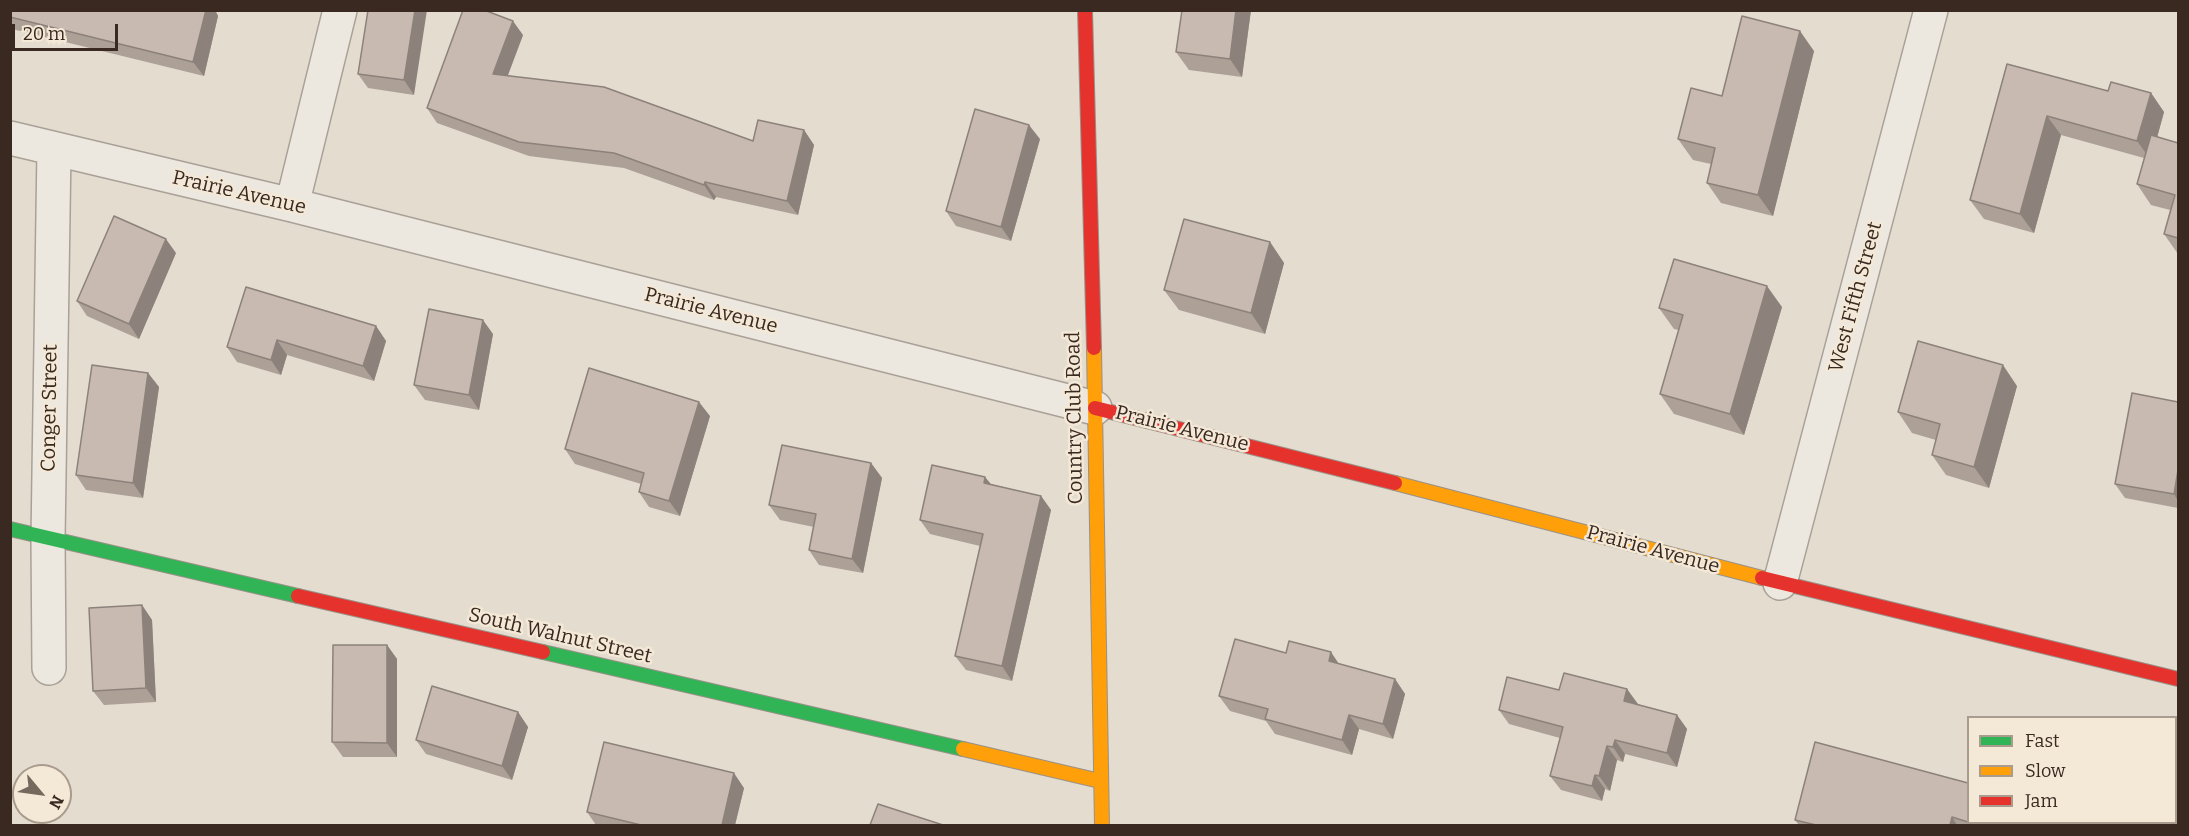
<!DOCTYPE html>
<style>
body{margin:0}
#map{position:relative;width:2189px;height:836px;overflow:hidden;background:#e4dccf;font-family:Bitter,serif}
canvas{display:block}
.frame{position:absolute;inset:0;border:12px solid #392920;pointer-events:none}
.legend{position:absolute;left:1967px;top:716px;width:210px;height:108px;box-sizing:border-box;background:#f4e8d7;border:2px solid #a99c8e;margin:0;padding:8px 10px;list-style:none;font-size:18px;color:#392920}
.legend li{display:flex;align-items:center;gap:12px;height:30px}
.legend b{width:30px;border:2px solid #a99c8e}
.north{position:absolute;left:12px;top:764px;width:60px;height:60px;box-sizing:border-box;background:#f4e8d7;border:2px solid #a99c8e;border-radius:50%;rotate:119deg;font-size:16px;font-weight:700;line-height:24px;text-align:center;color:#392920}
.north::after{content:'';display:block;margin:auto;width:21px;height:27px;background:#75685d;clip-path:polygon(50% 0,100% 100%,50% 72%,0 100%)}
.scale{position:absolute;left:12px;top:24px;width:106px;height:27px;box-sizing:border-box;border:3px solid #392920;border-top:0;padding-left:8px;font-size:18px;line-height:21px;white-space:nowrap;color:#392920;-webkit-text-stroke:4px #f4e8d7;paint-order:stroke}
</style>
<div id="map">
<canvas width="2189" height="836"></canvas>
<div class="frame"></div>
<ul class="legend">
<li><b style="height:8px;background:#30b455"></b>Fast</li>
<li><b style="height:8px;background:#ff9f0a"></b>Slow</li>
<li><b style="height:8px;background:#e5322d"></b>Jam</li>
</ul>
<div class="north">N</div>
<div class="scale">20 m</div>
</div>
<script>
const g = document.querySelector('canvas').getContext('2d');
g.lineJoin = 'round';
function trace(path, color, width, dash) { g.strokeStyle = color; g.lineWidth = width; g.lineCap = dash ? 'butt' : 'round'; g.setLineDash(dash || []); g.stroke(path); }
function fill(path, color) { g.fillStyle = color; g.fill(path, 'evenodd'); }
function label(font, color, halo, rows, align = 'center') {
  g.font = font + ' Bitter,serif'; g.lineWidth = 5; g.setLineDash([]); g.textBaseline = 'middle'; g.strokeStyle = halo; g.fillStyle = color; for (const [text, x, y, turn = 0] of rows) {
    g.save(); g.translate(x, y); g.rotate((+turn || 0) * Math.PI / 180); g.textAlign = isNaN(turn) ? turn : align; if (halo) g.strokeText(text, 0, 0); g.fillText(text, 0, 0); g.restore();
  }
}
const street = new Path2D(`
 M10 138 292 205 1095 408
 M292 205 340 10
 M1780 583 1931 10
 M49 668 48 539 54 149
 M2176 821 2178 809`);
const fast = new Path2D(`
 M10 529 298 596
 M543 652 963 749`);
const slow = new Path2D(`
 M1094 348 1102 826
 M1395 483 1762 578
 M963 749 1100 781`);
const jam = new Path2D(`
 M1085 10 1094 348
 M1095 408 1395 483
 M1762 578 2178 679
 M298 596 543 652`);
trace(street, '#a9a198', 36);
trace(fast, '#999188', 16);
trace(slow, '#999188', 16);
trace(jam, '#999188', 16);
trace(street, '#ece8e0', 33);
trace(fast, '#30b455', 14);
trace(slow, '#ff9f0a', 14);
trace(jam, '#e5322d', 14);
fill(new Path2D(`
 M10 10H215L218 16 204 76 12 29 10 27Z
 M368 10 414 95 368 88 358 74Z
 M1251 10 1242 77 1189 70 1176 52Z
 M523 35 508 75 753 141 804 130 814 145 798 215 716 197 714 200 624 168 529 156 437 123 427 108Z
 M1814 51 1773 216 1721 203 1707 183 1711 164 1693 160 1678 139 1722 96Z
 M2007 64 2108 91 2151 93 2164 112 2157 137 2178 143V254L2164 234 2170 210 2151 205 2137 184 2144 158 2061 135 2034 233 1984 219 1970 200Z
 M1040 139 1011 241 956 226 946 211Z
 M1270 242 1284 263 1265 334 1179 310 1164 290Z
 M176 253 139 339 87 316 77 301Z
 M1782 307 1744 435 1674 414 1660 394 1679 330 1674 329 1659 308Z
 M376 326 386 341 374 381 287 355 281 375 237 362 227 347Z
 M493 334 479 410 425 400 414 385Z
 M148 373 159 387 143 498 86 490 76 475Z
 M2017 386 1989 488 1946 475 1932 455 1936 440 1912 433 1898 412Z
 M2178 402V508L2125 498 2115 484Z
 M710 416 680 516 649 507 639 492 641 484 575 464 565 449Z
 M871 463 882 478 863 573 819 565 809 550 814 527 780 520 769 505Z
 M985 477 991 484 1041 496 1051 510 1012 681 966 670 955 656 980 546 930 534 920 520Z
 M142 605 152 620 156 702 104 705 93 691Z
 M387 645 397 659V757H343L332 742Z
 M1286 653 1339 664 1395 679 1405 694 1393 739 1359 729 1352 755 1275 734 1266 721 1230 711 1219 696Z
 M1627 689 1637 704 1677 715 1687 729 1677 767 1625 754 1623 762 1617 760 1610 791 1605 789 1602 801 1561 790 1550 776 1560 738 1509 724 1499 710 1559 690Z
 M518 712 528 727 512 780 426 754 416 740Z
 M1968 783V822H2107L2106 825H1799L1795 820Z
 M744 788 735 825H596L587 812Z`), '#aca097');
fill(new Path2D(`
 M206 10H215L218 16 204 76 193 62Z
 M415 10H427L414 95 404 80Z
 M1236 10H1251L1242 77 1230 59Z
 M513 21 523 35 503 88 493 74Z
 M1800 31 1814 51 1773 216 1758 195Z
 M2151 93 2164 112 2151 160 2137 141Z
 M2047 116 2061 135 2034 233 2020 214Z
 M1029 125 1040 139 1011 241 1001 227Z
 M804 130 814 145 798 215 787 201Z
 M705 182 716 197 714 200 704 185Z
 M166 239 176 253 139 339 129 324Z
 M1270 242 1284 263 1265 334 1251 313Z
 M1767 286 1782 307 1744 435 1730 414Z
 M483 320 493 334 479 410 469 395Z
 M376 326 386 341 374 381 363 366Z
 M277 340 287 355 281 375 271 360Z
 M2003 365 2017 386 1989 488 1974 467Z
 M148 373 159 387 143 498 133 483Z
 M699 402 710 416 680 516 669 501Z
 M871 463 882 478 863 573 852 559Z
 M2178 470V501L2174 494Z
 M985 477 996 491 984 483Z
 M1041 496 1051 510 1012 681 1002 666Z
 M142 605 152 620 156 702 146 688Z
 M387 645 397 659V757L387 743Z
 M1331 652 1341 667 1329 661Z
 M1395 679 1405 694 1393 739 1383 724Z
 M1627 689 1638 704 1635 716 1624 701Z
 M518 712 528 727 512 780 502 766Z
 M1349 715 1359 729 1352 755 1342 740Z
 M1677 715 1687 729 1677 767 1667 753Z
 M1615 740 1625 754 1623 762 1613 747Z
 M1607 746 1617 760 1610 791 1599 776Z
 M734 773 744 788 735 825H722Z
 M1595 775 1605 789 1602 801 1592 786Z
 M1952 817 1957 825H1950Z
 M2093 822H2107L2106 825H2093Z`), '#8c827b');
const building = new Path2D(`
 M10 10H206L193 62 10 17Z
 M368 10H415L404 80 358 74Z
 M463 10H484L513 21 493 74 604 87 753 141 758 120 804 130 787 201 705 182 704 185 614 153 519 142 427 108Z
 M1182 10H1236L1230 59 1176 52Z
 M1742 16 1800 31 1758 195 1707 183 1715 148 1678 139 1691 88 1722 96Z
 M2007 64 2108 91 2111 82 2151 93 2137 141 2047 116 2020 214 1970 200Z
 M975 109 1029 125 1001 227 946 211Z
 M2151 135 2178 143V238L2164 234 2175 195 2137 184Z
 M114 216 166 239 129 324 77 301Z
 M1184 219 1270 242 1251 313 1164 290Z
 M1674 259 1767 286 1730 414 1660 394 1683 315 1659 308Z
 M246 287 376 326 363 366 277 340 271 360 227 347Z
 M429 309 483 320 469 395 414 385Z
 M1918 341 2003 365 1974 467 1932 455 1940 424 1898 412Z
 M92 365 148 373 133 483 76 475Z
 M589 368 699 402 669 501 639 492 644 473 565 449Z
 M2132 393 2178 402V470L2174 494 2115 484Z
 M782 445 871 463 852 559 809 550 816 514 769 505Z
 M932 465 985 477 984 483 1041 496 1002 666 955 656 983 534 920 520Z
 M142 605 146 688 93 691 89 608Z
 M1235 639 1286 653 1289 641 1331 652 1329 661 1395 679 1383 724 1349 715 1342 740 1265 719 1268 709 1219 696Z
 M333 645H387V743L332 742Z
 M1564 673 1627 689 1624 701 1677 715 1667 753 1615 740 1613 747 1607 746 1599 776 1595 775 1592 786 1550 776 1563 727 1499 710 1507 677 1559 690Z
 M432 686 518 712 502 766 416 740Z
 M604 742 734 773 722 825H641L587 812Z
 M1815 742 1968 783V822L1952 817 1950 825H1816L1795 820Z
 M878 804 943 825H870Z
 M1972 822H2093V825H1984Z`);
fill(building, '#c8bab0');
trace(building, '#8c827b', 1.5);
label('20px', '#392920', '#f4e8d7', [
 ["Prairie Avenue",239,193,13],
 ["West Fifth Street",1856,297,-75],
 ["Prairie Avenue",711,311,14],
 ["Conger Street",50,408,-89],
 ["Country Club Road",1075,418,-91],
 ["Prairie Avenue",1182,429,14],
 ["Prairie Avenue",1653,550,15],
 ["South Walnut Street",560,636,13]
]);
</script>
